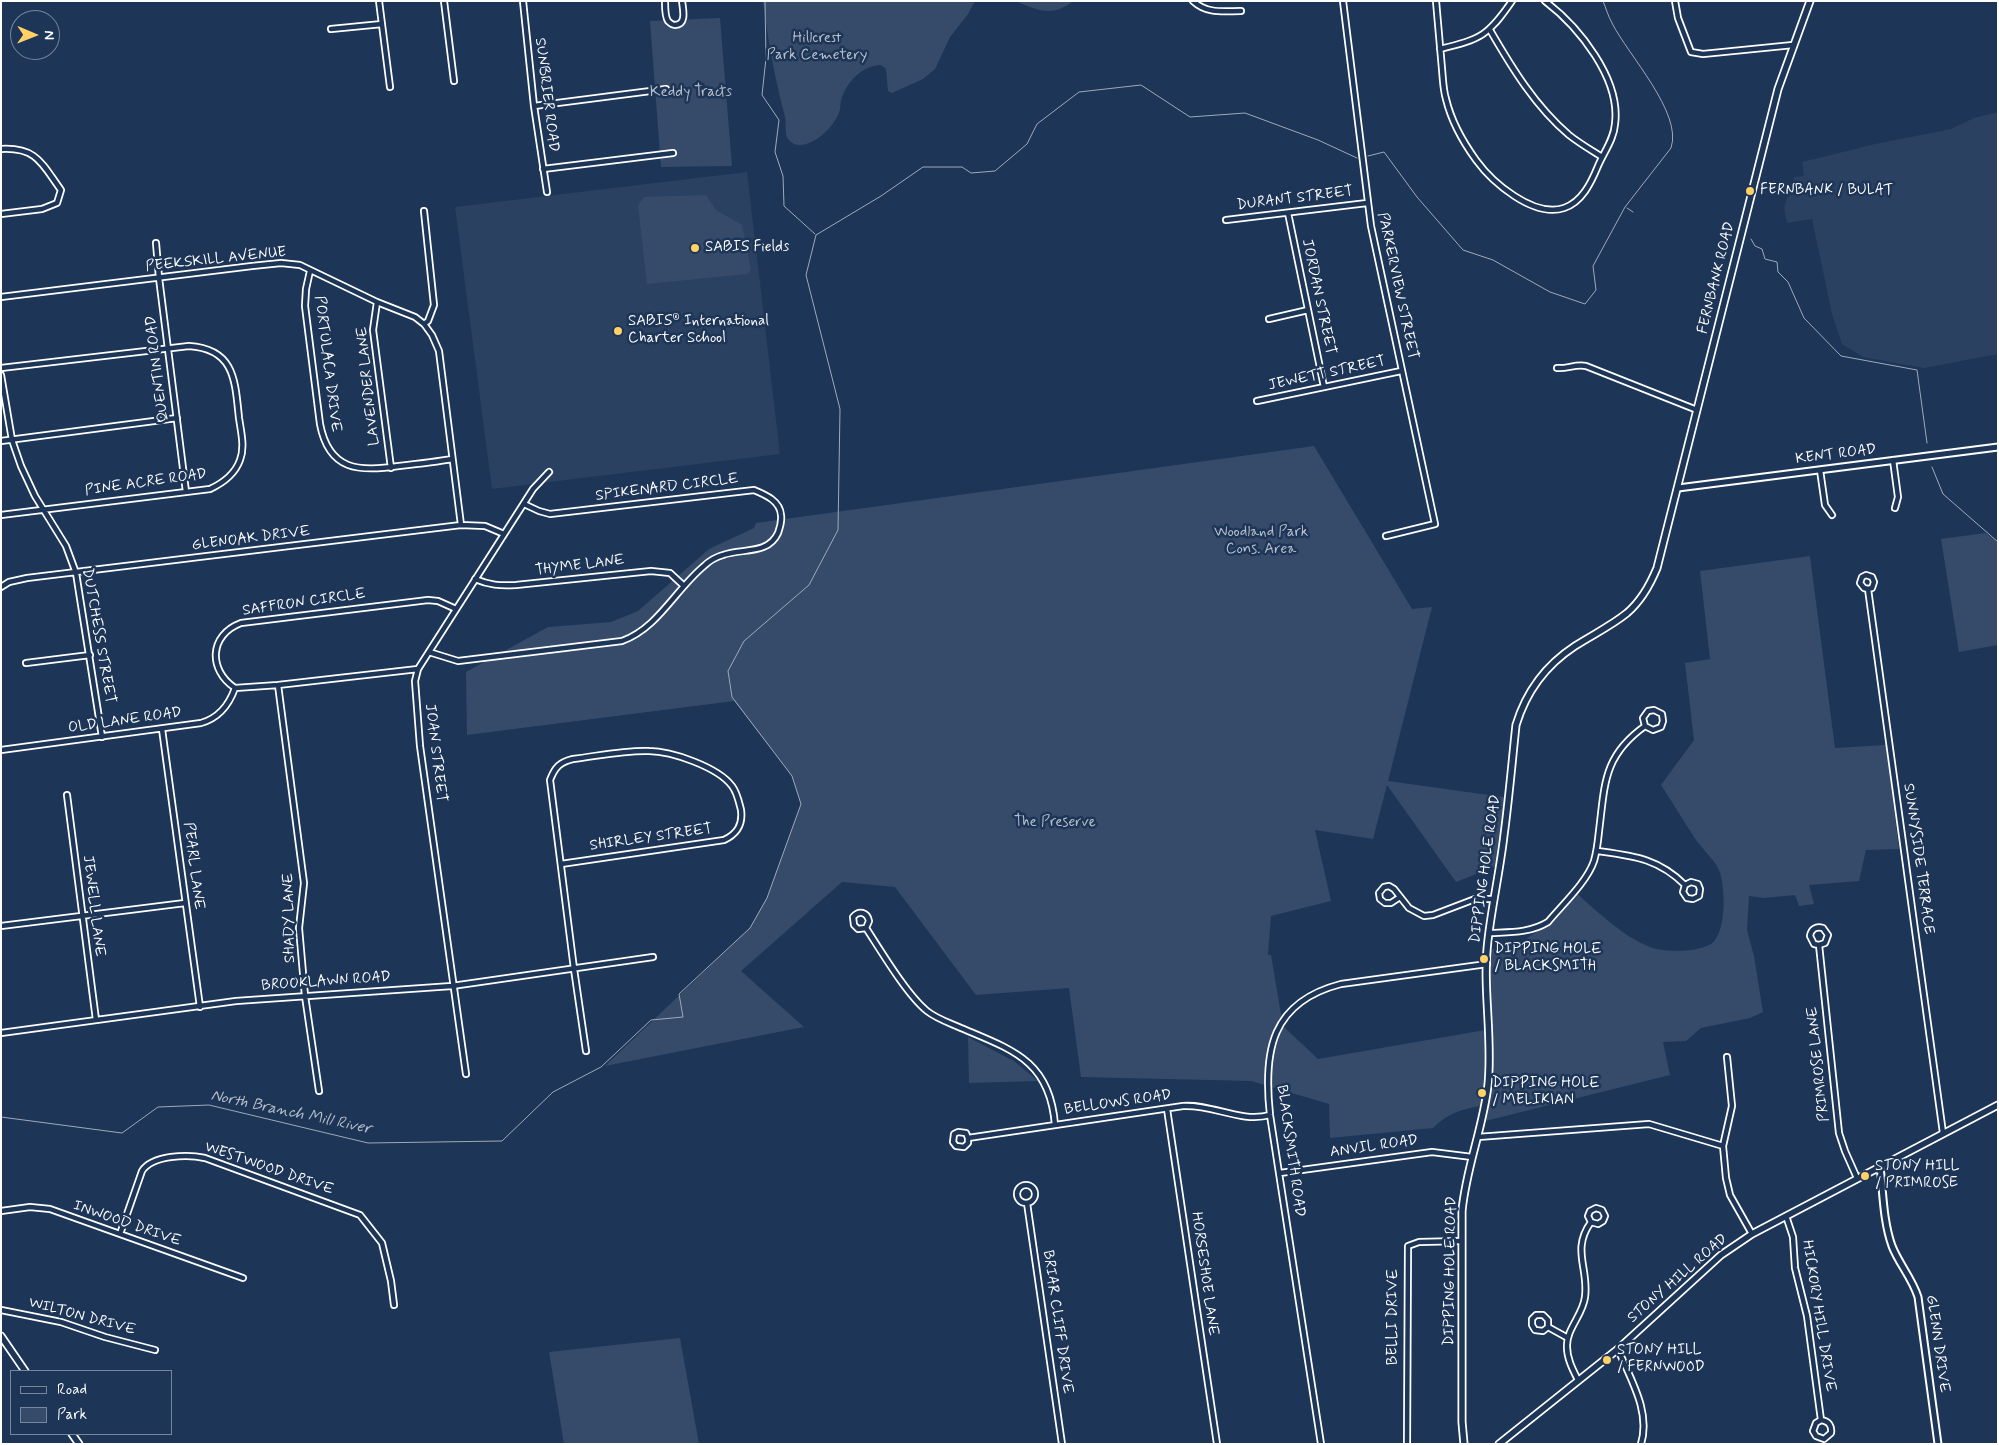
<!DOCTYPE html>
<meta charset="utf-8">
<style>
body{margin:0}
#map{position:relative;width:1999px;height:1445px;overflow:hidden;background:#1d3557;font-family:Mynerve,sans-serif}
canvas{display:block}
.frame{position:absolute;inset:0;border:2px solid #fff;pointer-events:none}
.legend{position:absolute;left:10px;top:1370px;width:162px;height:65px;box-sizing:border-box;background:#1d3557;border:1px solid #77869a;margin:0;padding:6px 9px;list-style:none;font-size:15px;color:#fff}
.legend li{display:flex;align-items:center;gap:10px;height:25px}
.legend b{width:25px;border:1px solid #77869a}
.north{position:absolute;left:10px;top:10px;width:50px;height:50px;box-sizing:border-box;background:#1d3557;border:1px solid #77869a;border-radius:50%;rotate:91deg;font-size:14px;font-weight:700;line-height:20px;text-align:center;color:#fff}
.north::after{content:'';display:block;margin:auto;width:18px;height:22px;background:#ffd166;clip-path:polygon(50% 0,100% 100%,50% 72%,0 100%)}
</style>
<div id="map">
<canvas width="1999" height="1445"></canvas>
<div class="frame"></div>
<ul class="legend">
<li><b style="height:6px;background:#1d3557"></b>Road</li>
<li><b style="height:14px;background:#364b69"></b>Park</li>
</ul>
<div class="north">N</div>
</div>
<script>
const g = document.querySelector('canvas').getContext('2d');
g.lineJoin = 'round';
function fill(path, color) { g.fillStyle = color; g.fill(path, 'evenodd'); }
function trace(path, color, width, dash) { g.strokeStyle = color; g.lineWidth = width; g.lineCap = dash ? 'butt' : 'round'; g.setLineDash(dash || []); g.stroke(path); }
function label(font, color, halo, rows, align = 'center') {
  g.font = font + ' Mynerve,sans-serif'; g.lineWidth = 5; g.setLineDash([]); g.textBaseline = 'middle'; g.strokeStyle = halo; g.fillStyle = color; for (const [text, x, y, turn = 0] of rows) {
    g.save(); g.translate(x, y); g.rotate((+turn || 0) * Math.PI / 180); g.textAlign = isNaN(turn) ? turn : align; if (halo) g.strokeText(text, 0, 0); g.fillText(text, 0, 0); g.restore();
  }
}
fill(new Path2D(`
 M1998 112V354L1924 368 1863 357 1842 344 1832 314 1812 219 1787 223 1784 208 1794 177 1804 176 1802 162 1875 144 1951 129 1974 118Z
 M747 172 780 454 492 489 455 207Z`), '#2a4161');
fill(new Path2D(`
 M763 1H975L968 14 950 37 935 69 923 79 892 93 888 91 886 69 881 65C862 66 849 80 842 97 840 102 841 110 838 115 832 129 810 150 794 144 793 143 789 141 788 139 784 133 787 124 785 117 775 79 768 41 763 1Z
 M1015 1H1073C1052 18 1038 10 1015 1Z
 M720 18 732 166 661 167 650 21Z
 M706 195 716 210 742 225 751 270 748 274 647 284 638 205 644 197Z
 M1314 446 1412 609 1432 607 1388 781 1510 798 1499 865 1456 882 1387 785 1373 839 1315 830 1331 901 1271 916 1268 955H1271L1283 1026 1318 1059 1485 1030 1483 994 1488 950 1517 945 1542 928 1574 891C1597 911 1622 936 1650 947 1664 953 1706 953 1715 940 1726 926 1725 889 1720 873 1717 862 1703 850 1696 840 1684 822 1673 803 1661 785L1694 740 1685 663 1710 659 1700 571 1810 556 1835 748 1886 745 1899 849 1866 850 1859 881 1809 885 1814 904 1799 906 1795 895 1763 898 1749 896 1747 930 1754 956 1763 1012 1750 1018 1701 1028 1686 1041 1663 1042 1670 1075 1485 1121 1484 1105C1461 1110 1451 1111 1433 1128L1330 1138 1329 1104 1251 1081 1081 1077 1069 988 976 995 895 887 842 882 741 971 804 1027 605 1066 750 928 767 898 801 804 792 776 734 701 467 735 466 672 548 627 611 622 638 611 709 549 754 528 756 523Z
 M1985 533 1998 542V645L1959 652 1941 539Z
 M968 1037 1014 1061 1038 1081 969 1083Z
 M680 1338 699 1444H564L549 1352Z`), '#364b69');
trace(new Path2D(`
 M765 1 766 58 762 95 779 120 775 152 783 176 784 206 815 234
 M1368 156 1384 152 1417 197 1463 250 1493 260 1550 292 1585 304 1596 290 1593 266 1625 207 1671 148C1683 113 1628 55 1612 23 1608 16 1606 8 1603 1
 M1627 208 1633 212
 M1751 239 1755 246 1762 249 1765 259 1777 262 1778 272 1788 282 1804 318 1841 356 1917 370 1927 443
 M1932 467 1943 494 1998 542
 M1 1117 122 1133 158 1107 209 1105 368 1143 502 1141 553 1092 601 1067 651 1020 683 1017 679 994 750 928 767 898 801 804 792 776 732 697 728 671 744 641 809 585 838 530 840 409 806 275 816 235 881 196 923 167H962L971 173 995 171 1027 144 1037 124 1079 92 1141 85 1190 117 1245 113 1318 140 1357 158`), '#a0aab8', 1);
const minor = new Path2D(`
 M379 1 390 87
 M444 1 454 81
 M523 1 534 106 547 192
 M665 1C665 7 665 17 668 21 670 23 672 25 675 25 687 25 683 9 682 1
 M1193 1C1207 14 1223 11 1241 11
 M1343 1 1371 226 1435 524 1386 536
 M1436 1C1438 24 1440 46 1442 69 1443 79 1443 89 1446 99 1451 120 1463 142 1476 160 1492 182 1533 218 1564 208 1582 202 1591 183 1598 166 1604 152 1614 139 1615 124 1621 79 1579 27 1545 1
 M1675 1 1678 18 1691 52 1703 54 1793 45
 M331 29 382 24
 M1490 30C1512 68 1535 106 1569 135 1579 143 1591 150 1602 157
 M1440 49C1481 39 1488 36 1512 1
 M534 106 666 89
 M1 149C37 147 42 164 61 190L57 203 42 209 1 214
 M543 169 673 153
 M424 211 434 305 428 321 424 324
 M1288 213 1324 387
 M1226 220 1367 203
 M156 243 159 278 186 492
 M310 271 306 289 305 306 320 424C329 471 359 472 399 466 417 464 435 462 452 459
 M1 297 252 266 281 263 300 265 377 302 415 317 424 324 432 335 439 351 461 525
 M377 302 373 330 391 468
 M1269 319 1308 310
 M1 368 189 346C235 349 235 381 239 418 241 432 245 447 240 460 235 474 223 483 210 489L1 515
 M1557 368C1567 369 1575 364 1586 366L1697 410
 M1 375 12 440 21 466 35 496 66 546 76 573 102 737
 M1257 401 1401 371
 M1 441 177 418
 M1893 460 1898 497 1895 508
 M1820 470 1825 505 1832 515
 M475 579C489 585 500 586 516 585L651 571 670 573 684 586
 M1 587 9 582 27 578 461 525 485 526 504 534
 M1868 589 1864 588 1860 583 1862 577 1866 575 1872 577 1874 582 1872 588 1868 589 1943 1133
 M429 652 458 661 622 641C658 628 675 590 704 566 709 561 716 557 723 555 742 548 768 555 778 533 780 527 782 522 781 515 780 501 766 495 754 490L550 514 539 511 524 504
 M26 663 90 655
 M418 669 278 685 235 688C208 670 209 635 241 623L428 600 438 601 456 609
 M278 685 304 883 299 928 305 996 319 1091
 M162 729 200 1007
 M1 750 201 723C219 718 229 705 235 688
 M67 795 96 1020
 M1597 851C1633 856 1658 858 1685 885L1691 882 1698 884 1700 889 1699 896 1693 899 1687 898 1683 892 1685 885
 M561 864 724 840C737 834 743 825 741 810 739 802 737 792 732 786 718 767 671 751 649 751 624 750 598 756 573 759 560 762 555 767 550 780L574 969 586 1051
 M1400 897 1391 903H1385L1380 899 1379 893 1384 887 1389 886 1394 889 1409 908 1424 916 1433 915 1475 899H1494
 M1 926 185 903
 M866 928 858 929 854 925 853 917C859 910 867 912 869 921L866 928C881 951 907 995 927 1011 937 1019 950 1023 961 1028 1013 1050 1050 1061 1055 1125
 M1490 933C1510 932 1530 933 1548 922 1562 905 1587 882 1594 861 1597 851 1598 841 1599 831 1605 784 1603 756 1645 726L1653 730 1661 727 1663 721 1662 714 1654 710 1648 711 1643 718 1645 726
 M1819 945 1814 944 1810 936C1811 929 1816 926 1823 928L1828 935 1825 943 1819 945 1839 1133 1845 1151 1857 1178
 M1 1033 236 1001 452 986 653 957
 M1727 1057 1732 1106 1723 1146 1726 1178 1730 1195 1752 1234
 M466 1074 420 746 415 681 418 669 533 489 549 472
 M1167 1109 1217 1444
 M1478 1137 1649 1124 1723 1146
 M968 1138V1143L964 1147 956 1146 953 1142 954 1134 958 1132 966 1133 968 1138 1183 1106C1213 1104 1240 1123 1270 1115
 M1280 1173 1432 1152 1472 1157
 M1017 1194a9 9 0 1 1 18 0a9 9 0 1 1-18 0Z
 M1027 1203 1062 1444
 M1 1211 30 1207 50 1209 243 1278
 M1786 1216 1793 1237 1795 1268 1807 1316 1821 1420C1829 1421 1832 1426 1831 1433L1824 1439 1816 1436 1813 1431 1816 1423 1821 1420
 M120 1234 142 1171C152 1155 188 1154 205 1158L360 1215 382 1243 391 1281 394 1305
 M1 1310 61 1322 105 1337 155 1350
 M1548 1327V1320L1543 1315H1536L1532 1319V1325L1535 1330 1543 1331 1548 1327 1568 1338
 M1618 1349C1630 1379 1651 1411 1641 1444
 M1578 1380C1573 1370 1567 1359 1567 1347 1566 1329 1583 1315 1585 1297 1589 1268 1571 1250 1591 1222L1598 1224 1603 1221 1605 1216 1602 1210 1596 1208 1590 1211 1588 1216 1591 1222
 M1321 1444 1270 1115C1263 1051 1271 1002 1341 984L1487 964
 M1407 1444 1408 1246 1419 1242 1461 1241`);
const tertiary = new Path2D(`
 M1678 488 1998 447
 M1880 1166C1883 1191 1883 1221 1892 1246 1899 1264 1912 1278 1918 1297L1938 1444`);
const secondary = new Path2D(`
 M1 1336 25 1371
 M72 1434 79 1444
 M1464 1444 1462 1422V1211C1466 1168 1483 1128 1488 1085 1493 1036 1482 988 1488 940 1492 905 1500 870 1504 835 1509 798 1512 762 1516 725 1526 692 1546 665 1575 646 1592 635 1611 626 1627 613 1641 601 1650 585 1657 568L1778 89 1810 1
 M1499 1444 1618 1349 1721 1255 1752 1234 1998 1105`);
trace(minor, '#fff', 8);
trace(tertiary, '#fff', 9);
trace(secondary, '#fff', 9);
trace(minor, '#1d3557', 4.5);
trace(tertiary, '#1d3557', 5);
trace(secondary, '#1d3557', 5.5);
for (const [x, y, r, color] of [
 [1750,191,5,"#ffd166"],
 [695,248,5,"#ffd166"],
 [618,331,5,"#ffd166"],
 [1484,959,5,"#ffd166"],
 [1482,1093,5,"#ffd166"],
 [1865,1176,5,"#ffd166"],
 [1607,1360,5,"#ffd166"]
]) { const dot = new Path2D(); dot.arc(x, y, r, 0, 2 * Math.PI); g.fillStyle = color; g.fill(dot); trace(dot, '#1d3557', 2); }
label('15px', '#b9c0ca', '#1d3557', [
 ["Hillcrest",817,39],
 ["Park Cemetery",817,56],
 ["Keddy Tracts",691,93],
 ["Woodland Park",1261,533],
 ["Cons. Area",1261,550],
 ["The Preserve",1055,823]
]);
label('15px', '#fff', '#1d3557', [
 ["SUNBRIER ROAD",546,95,83],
 ["DURANT STREET",1295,199,-7],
 ["PEEKSKILL AVENUE",216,260,-6],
 ["FERNBANK ROAD",1717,278,-76],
 ["PARKERVIEW STREET",1397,286,78],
 ["JORDAN STREET",1318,297,78],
 ["PORTULACA DRIVE",327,364,83],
 ["QUENTIN ROAD",158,369,-97],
 ["JEWETT STREET",1327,374,-12],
 ["LAVENDER LANE",369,386,-96],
 ["KENT ROAD",1836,455,-7],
 ["PINE ACRE ROAD",146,483,-8],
 ["SPIKENARD CIRCLE",667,488,-7],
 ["GLENOAK DRIVE",251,539,-7],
 ["THYME LANE",580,566,-7],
 ["SAFFRON CIRCLE",304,603,-8],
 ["DUTCHESS STREET",98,636,80],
 ["OLD LANE ROAD",125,721,-8],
 ["JOAN STREET",435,753,83],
 ["SHIRLEY STREET",651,838,-8],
 ["SUNNYSIDE TERRACE",1918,859,82],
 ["PEARL LANE",193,866,83],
 ["DIPPING HOLE ROAD",1486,869,-82],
 ["JEWELL LANE",93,906,83],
 ["SHADY LANE",290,918,-91],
 ["BROOKLAWN ROAD",326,982,-4],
 ["PRIMROSE LANE",1819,1064,-96],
 ["BELLOWS ROAD",1118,1103,-8],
 ["ANVIL ROAD",1374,1147,-8],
 ["BLACKSMITH ROAD",1290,1151,82],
 ["WESTWOOD DRIVE",269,1169,19],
 ["INWOOD DRIVE",127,1224,19],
 ["DIPPING HOLE ROAD",1451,1271,-89],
 ["HORSESHOE LANE",1204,1274,82],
 ["STONY HILL ROAD",1678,1279,-41],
 ["HICKORY HILL DRIVE",1818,1316,81],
 ["WILTON DRIVE",82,1317,15],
 ["BELLI DRIVE",1394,1317,-90],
 ["BRIAR CLIFF DRIVE",1057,1322,82],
 ["GLENN DRIVE",1937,1344,82]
]);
label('15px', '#fff', '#1d3557', [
 ["FERNBANK / BULAT",1760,191],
 ["SABIS Fields",705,248],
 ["SABIS® International",628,322],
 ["Charter School",628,339],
 ["DIPPING HOLE",1494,950],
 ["/ BLACKSMITH",1494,967],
 ["DIPPING HOLE",1492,1084],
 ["/ MELIKIAN",1492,1101],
 ["STONY HILL",1875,1167],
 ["/ PRIMROSE",1875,1184],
 ["STONY HILL",1617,1351],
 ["/ FERNWOOD",1617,1368]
], 'left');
label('italic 16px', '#b8c0ca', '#1d3557', [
 ["North Branch Mill River",291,1113,12]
]);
</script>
